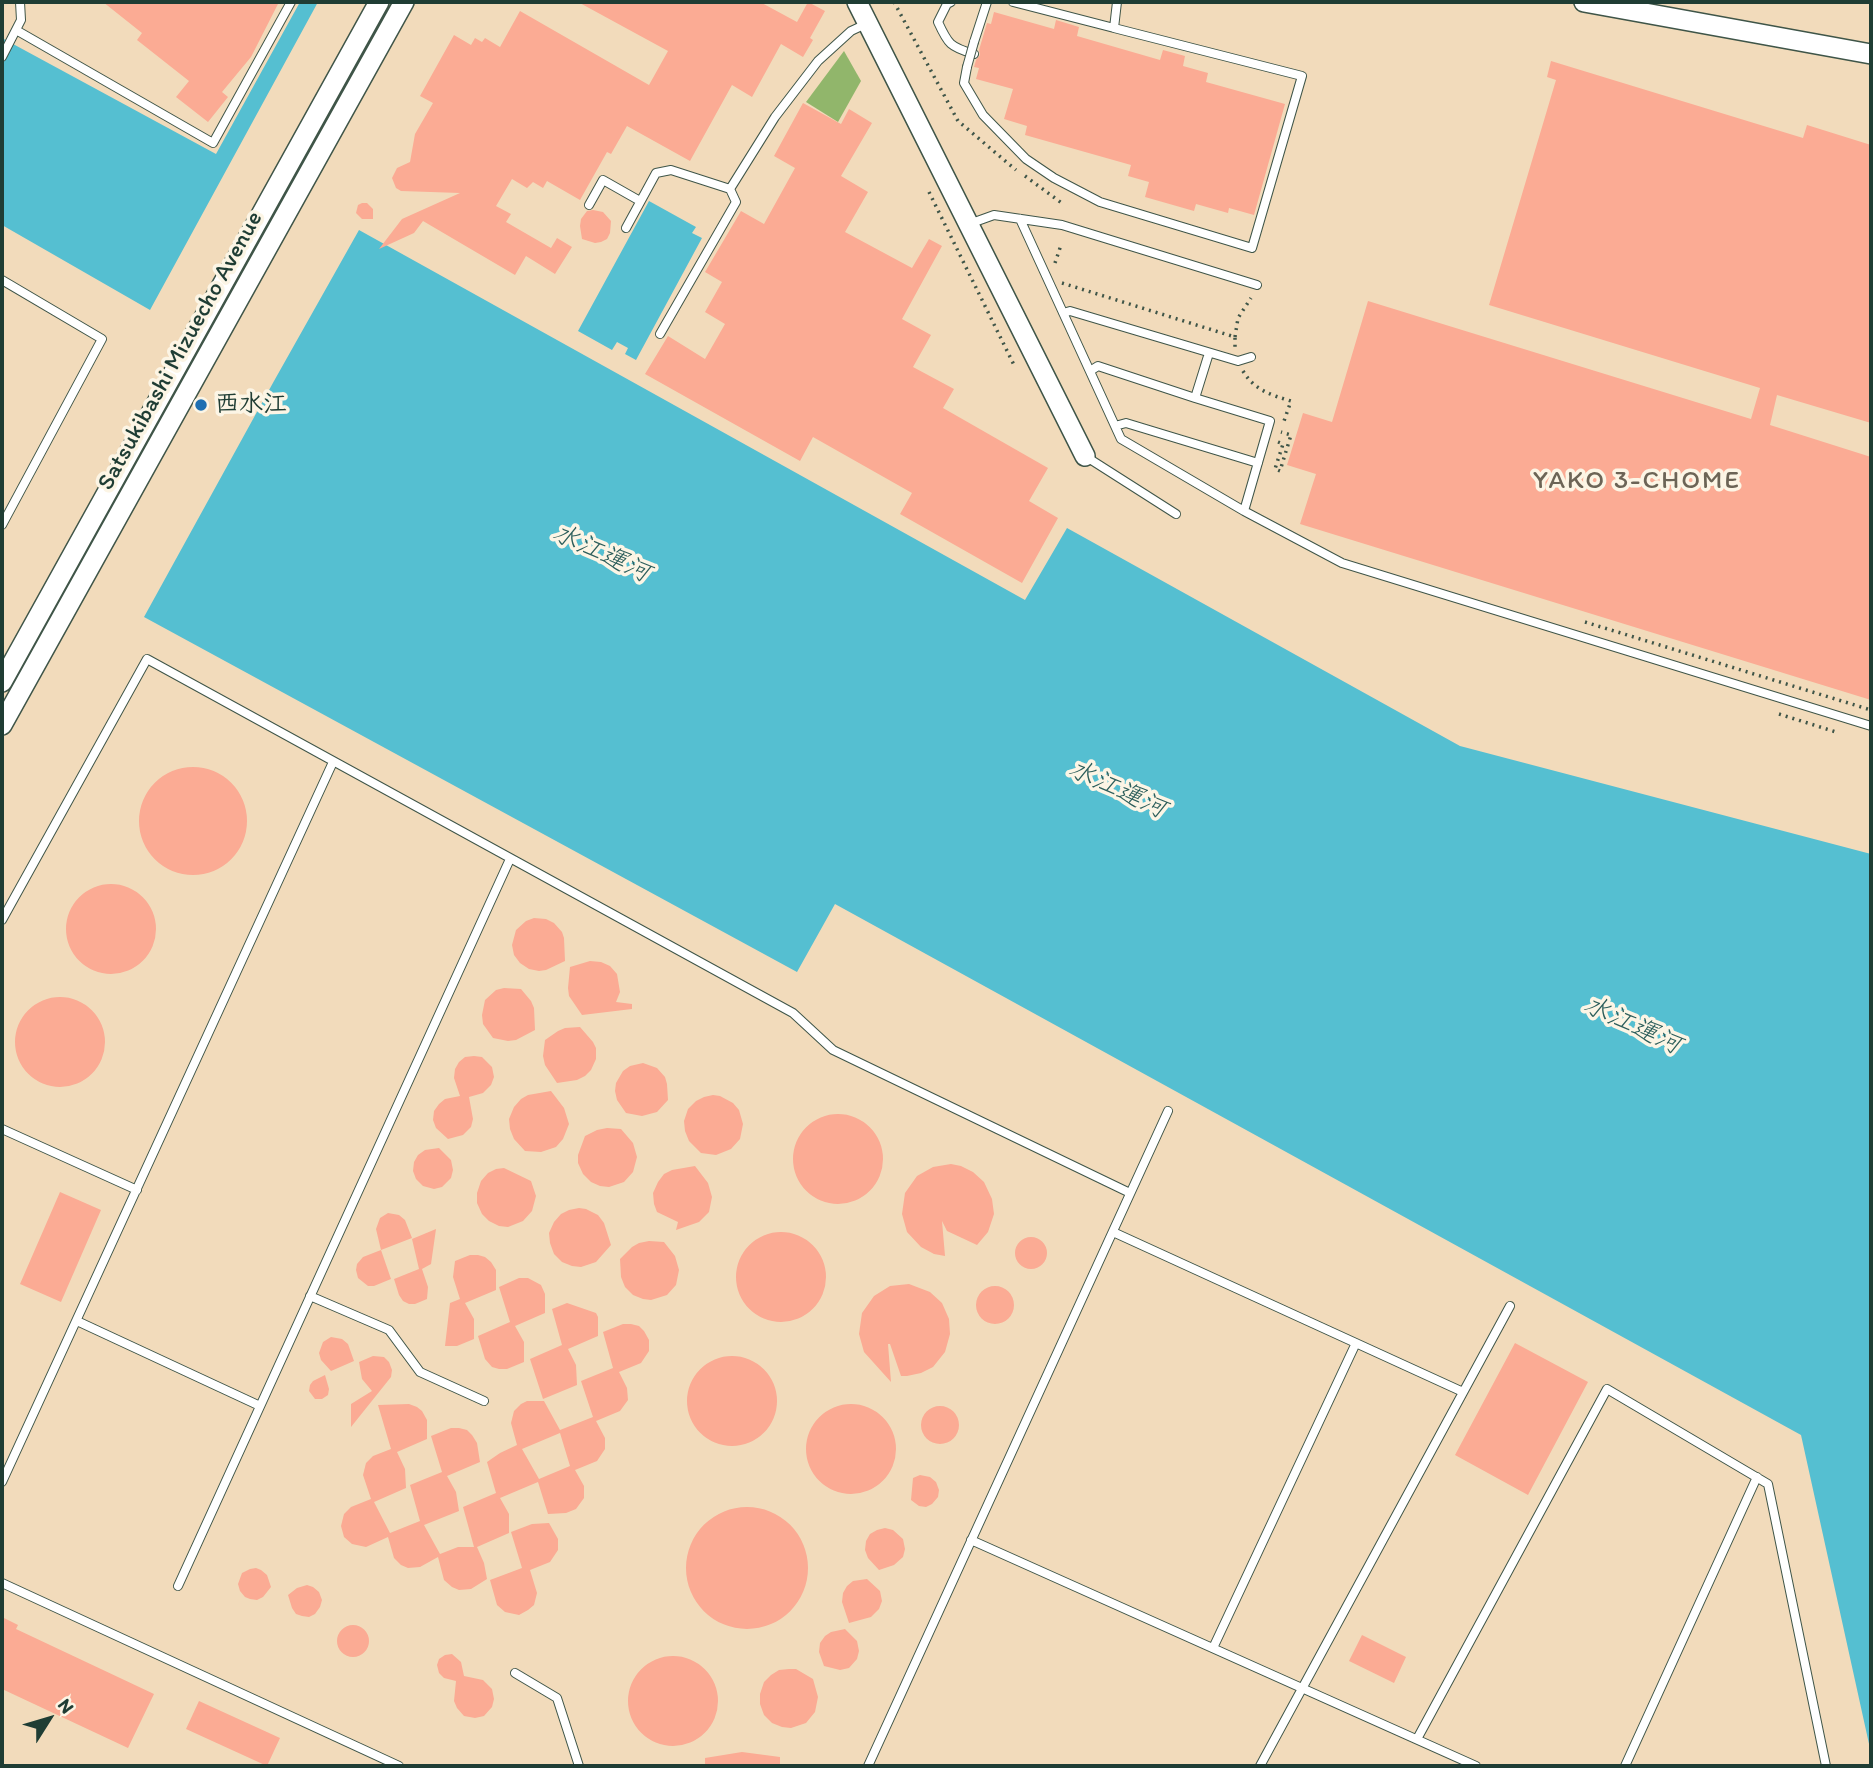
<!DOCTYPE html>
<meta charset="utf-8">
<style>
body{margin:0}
#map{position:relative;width:1873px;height:1768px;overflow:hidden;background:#f2dbbb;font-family:Itim,sans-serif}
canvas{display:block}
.frame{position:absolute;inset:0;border:4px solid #1f3d34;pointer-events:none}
.north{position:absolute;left:14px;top:1684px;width:70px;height:70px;-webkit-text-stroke:5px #fcf5e5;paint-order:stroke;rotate:53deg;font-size:19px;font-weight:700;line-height:28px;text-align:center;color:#1f3d34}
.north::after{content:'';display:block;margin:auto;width:24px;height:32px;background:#1f3d34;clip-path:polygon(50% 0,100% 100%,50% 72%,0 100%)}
</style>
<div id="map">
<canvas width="1873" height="1768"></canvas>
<div class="frame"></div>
<div class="north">N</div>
</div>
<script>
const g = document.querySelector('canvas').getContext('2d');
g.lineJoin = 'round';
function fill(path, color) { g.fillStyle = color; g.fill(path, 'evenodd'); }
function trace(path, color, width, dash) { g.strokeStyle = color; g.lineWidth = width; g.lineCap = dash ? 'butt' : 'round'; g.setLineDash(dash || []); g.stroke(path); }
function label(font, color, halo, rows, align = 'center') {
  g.font = font + ' Itim,"Klee One",sans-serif'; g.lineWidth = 7; g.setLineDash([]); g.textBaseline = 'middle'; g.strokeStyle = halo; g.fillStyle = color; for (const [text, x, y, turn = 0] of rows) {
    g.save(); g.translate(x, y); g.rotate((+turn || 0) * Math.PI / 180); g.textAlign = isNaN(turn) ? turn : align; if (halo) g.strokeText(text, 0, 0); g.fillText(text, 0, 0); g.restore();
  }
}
fill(new Path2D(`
 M844 51 861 81 838 122 806 102Z`), '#91b66b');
fill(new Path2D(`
 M300 2H318L150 310 2 225V38L216 154Z
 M649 201 696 227 692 233 702 238 636 360 625 354 628 348 617 342 612 350 578 331Z
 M359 230 1025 600 1067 528 1460 746 1871 854V1753L1801 1435 835 904 797 972 144 617 274 381Z`), '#55bfd1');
fill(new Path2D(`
 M103 2H279L251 57 222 92 228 97 208 122 176 97 189 81 137 40 142 33Z
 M578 2H760L797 22 808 2 825 11 810 38 813 40 803 57 781 44 752 97 732 85 690 161 627 126 611 154 607 152 580 200 547 181 543 188 533 182 527 188 512 179 496 206 511 214 506 222 551 248 557 238 572 247 555 274 526 256 515 275 423 221 414 233 379 249 402 219 460 193 401 191 396 188 392 178 397 168 410 162 415 134 433 103 420 96 454 35 471 45 475 38 482 42 485 38 500 47 520 11 649 85 668 51Z
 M994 12 1054 29 1056 20 1079 27 1077 36 1160 60 1163 50 1185 56 1183 66 1208 73 1206 82 1285 104 1254 215 1229 208 1228 213 1196 204 1194 211 1145 197 1149 182 1128 176 1131 165 1025 135 1027 126 1004 119 1013 89 976 79 979 68 974 67 976 60 980 55 979 50 987 23 991 24Z
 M1551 61 1803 138 1807 125 1871 145V423L1777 395 1770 425 1871 457V700L1300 524 1316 474 1287 465 1303 413 1332 422 1368 301 1751 419 1760 388 1489 305 1556 80 1547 77Z
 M803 103 841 124 849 109 872 123 841 176 868 192 845 232 912 268 929 239 942 246 902 319 931 335 913 367 954 389 943 408 1048 468 1029 501 1058 518 1022 583 900 514 912 493 813 437 800 461 645 374 668 336 705 359 725 324 705 312 722 282 705 272 741 211 764 224 795 168 774 156Z
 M362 203H367L373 209V219H362L356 213 358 205Z
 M593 210 603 212 611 221 610 233 607 239 601 242 595 243 582 239 580 226 581 219 587 211Z
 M139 821a54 54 0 1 1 108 0a54 54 0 1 1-108 0Z
 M66 929a45 45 0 1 1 90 0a45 45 0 1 1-90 0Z
 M534 918 546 919 554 923 562 932 564 938 565 961 546 970 539 971 529 969 520 963 514 955 512 945 516 930 526 921Z
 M590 961 601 962 610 966 617 974 620 992 616 1002 632 1004V1009L582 1015 569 996 568 988 570 967Z
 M504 988 521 989 531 1001 534 1008 535 1030 516 1040 508 1041 493 1038 483 1024 482 1015 485 1000 496 990Z
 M15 1042a45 45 0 1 1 90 0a45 45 0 1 1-90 0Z
 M580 1027 593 1042 596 1048V1059L591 1070 585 1076 577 1080 557 1083 545 1065 543 1056 545 1040 558 1031 565 1028Z
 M474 1056 482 1057 492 1067 494 1077 491 1085 483 1093 469 1097 473 1119 471 1127 463 1135 448 1139 436 1128 433 1120 434 1111 439 1104 445 1099 460 1096 454 1078 455 1069 459 1062 465 1057Z
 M643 1063 657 1068 665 1077 667 1084 668 1100 657 1112 642 1116 626 1113 617 1100 615 1091 616 1083 623 1071 630 1066Z
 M551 1091 564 1108 569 1124 563 1139 556 1147 541 1152 525 1151 514 1139 510 1129 509 1119 514 1107 521 1099 528 1095Z
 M713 1095 720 1096 733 1103 739 1110 743 1124 740 1139 731 1149 716 1155 701 1153 689 1141 685 1131 684 1121 688 1109 696 1101 704 1097Z
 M793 1159a45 45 0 1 1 90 0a45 45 0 1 1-90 0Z
 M607 1128 621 1129 633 1143 637 1157 633 1172 624 1182 609 1187 600 1186 591 1182 583 1174 578 1163V1155L585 1136 597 1130Z
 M439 1148 451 1160 453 1170 451 1178 442 1187 434 1189 423 1186 416 1179 413 1171 414 1162 418 1155 425 1150Z
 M951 1164 961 1166 973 1172 984 1182 992 1199 994 1214 988 1232 977 1245 947 1231 942 1221 945 1256 934 1254 921 1247 907 1232 902 1214 905 1193 917 1176 933 1167Z
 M695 1166 708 1183 712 1197 709 1212 699 1222 676 1230 678 1222 657 1212 654 1204 653 1193 658 1182 664 1174 672 1170Z
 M504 1168 531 1181 536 1196 532 1211 523 1221 508 1227 499 1226 489 1221 482 1214 477 1203V1193L481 1181 488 1173 496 1169Z
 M60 1192 101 1210 61 1302 20 1284Z
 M579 1208 586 1209 598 1215 604 1223 611 1245 596 1262 581 1267 572 1266 562 1262 554 1254 550 1243 549 1233 554 1222 561 1214 569 1210Z
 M388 1213 399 1215 405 1220 412 1238 381 1250 376 1229 380 1218Z
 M436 1229 431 1264 422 1269 428 1287 427 1299 415 1304H409L403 1301 399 1295 394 1279 419 1269 412 1239Z
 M736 1277a45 45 0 1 1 90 0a45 45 0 1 1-90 0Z
 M1015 1253a16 16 0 1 1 32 0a16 16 0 1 1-32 0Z
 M649 1241 664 1242 675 1256 679 1270 676 1285 667 1295 651 1300 643 1299 633 1295 625 1287 621 1277 620 1259 632 1247 639 1243Z
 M381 1250 391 1279 374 1286H368L358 1278 356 1270 357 1264 363 1257Z
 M470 1255H478L485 1257 491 1262 496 1270V1290L465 1303 474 1319V1339L457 1346H445L450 1303 460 1299 453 1277 455 1261Z
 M519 1278H528L541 1285 545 1294V1313L515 1326 524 1342V1362L507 1369H499L492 1367 485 1359 478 1336 510 1322 499 1287Z
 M909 1284 930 1292 942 1303 949 1319 950 1334 945 1352 933 1367 921 1373 907 1376H901L890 1344H888L891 1382 864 1352 859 1334 862 1313 874 1296 890 1286Z
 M976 1305a19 19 0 1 1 38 0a19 19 0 1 1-38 0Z
 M567 1303 596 1313 598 1317V1336L568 1349 576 1365 577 1385 543 1399 530 1359 562 1345 552 1309Z
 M623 1324H631L639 1326 644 1331 649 1340V1351L641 1363 619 1372 627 1388 628 1400 620 1411 596 1421 605 1438V1449L597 1461 575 1470 584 1486V1498L576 1509 566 1513 548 1514 538 1482 500 1498 509 1514V1533L477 1547 484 1563 487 1579 471 1589 459 1590 452 1587 444 1580 438 1557 420 1567 408 1568 401 1565 394 1558 388 1537 366 1547 352 1544 344 1537 341 1526 344 1514 351 1507 371 1499 363 1475 366 1463 373 1456 391 1449 378 1405 409 1404 417 1407 422 1411 427 1420V1439L397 1452 405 1469 406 1488 374 1502 390 1533 420 1521 410 1485 442 1472 431 1436 451 1428H459L467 1430 472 1435 477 1443 480 1462 447 1476 456 1492 459 1511 424 1525 440 1554 458 1547H474L463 1507 496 1493 487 1462 500 1453 517 1445 511 1423 514 1411 521 1404 527 1401H544L560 1430 593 1417 581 1381 613 1368 603 1332ZM560 1433 570 1466 539 1479 522 1449Z
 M331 1337 342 1339 348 1344 354 1361 331 1371 321 1360 319 1353 323 1342Z
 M1515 1343 1588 1382 1528 1495 1455 1455Z
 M687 1401a45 45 0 1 1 90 0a45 45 0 1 1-90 0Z
 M373 1356 384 1357 389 1362 392 1370 391 1377 351 1427V1404L372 1391 362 1379 359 1362Z
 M325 1375 329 1389 328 1395 322 1399H315L309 1391 310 1385 313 1381Z
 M806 1449a45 45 0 1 1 90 0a45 45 0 1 1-90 0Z
 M921 1425a19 19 0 1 1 38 0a19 19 0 1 1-38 0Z
 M920 1475 930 1477 936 1482 939 1490 938 1497 932 1504 926 1507 919 1506 911 1500 913 1478Z
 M686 1568a61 61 0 1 1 122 0a61 61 0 1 1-122 0Z
 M549 1523 558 1539V1550L550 1562 530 1570 537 1593 534 1605 528 1610 519 1615 505 1612 497 1605 490 1580 522 1568 511 1532 532 1524Z
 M885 1528 893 1530 903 1539 905 1549 903 1557 894 1565 879 1570 868 1558 865 1550 866 1541 870 1534 877 1530Z
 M256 1568 261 1570 267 1575 271 1587 263 1597 257 1600 250 1599 245 1597 240 1591 238 1584 242 1573 250 1569Z
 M867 1579 880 1591 882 1601 879 1609 871 1617 849 1623 842 1602 843 1593 847 1586 853 1581Z
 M307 1585 313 1587 319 1592 322 1600 320 1607 315 1614 309 1617 302 1616 296 1614 292 1608 288 1595 297 1588Z
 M2 1617 18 1625 16 1629 154 1694 128 1748 2 1689Z
 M337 1641a16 16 0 1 1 32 0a16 16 0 1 1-32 0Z
 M845 1629 857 1641 859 1651 857 1659 849 1668 840 1670 824 1666 819 1652 820 1643 825 1636 831 1632Z
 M1362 1635 1406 1657 1394 1683 1349 1661Z
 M452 1654 461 1662 464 1676 483 1680 492 1689 494 1699 492 1707 484 1716 475 1718 464 1716 457 1708 454 1701 456 1681 444 1678 439 1673 437 1665 439 1659 445 1655Z
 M628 1701a45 45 0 1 1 90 0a45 45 0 1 1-90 0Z
 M789 1669H796L813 1679 818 1697 815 1712 806 1723 791 1728 782 1727 772 1723 764 1715 760 1704V1694L764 1682 771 1675 779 1670Z
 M199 1701 280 1738 267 1766 186 1729Z
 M742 1752 780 1757V1766H705V1758Z`), '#fbab94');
const service = new Path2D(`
 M951 2 947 4 938 22C948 44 950 47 974 54
 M1013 2 1114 28 1117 2
 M16 30 213 143 291 2
 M974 42 987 2
 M2 57 21 20 20 2
 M967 67 964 83 983 115 1026 159 1054 178 1100 202 1252 248 1302 76 1114 28
 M589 205 603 180 640 201
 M1020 219 1121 439 1244 511 1342 563 1871 726
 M969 224 994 215 1062 225 1257 285
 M626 228 656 173 671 170 730 189
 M2 280 102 339 2 525
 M1063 313 1070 311 1238 361 1251 357
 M660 334 736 202 730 189 775 117 818 61 851 31 868 23
 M1209 353 1195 398 1270 421 1244 511
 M1090 371 1098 366 1195 398
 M1115 426 1126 423 1258 463
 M1085 456 1176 514
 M2 920 147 659 793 1013 833 1050 1130 1193
 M2 1129 137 1190
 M1113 1232 1463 1392
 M310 1296 389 1330 420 1372 484 1401
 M77 1321 260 1406
 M2 1482 333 762
 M971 1540 1476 1766
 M2 1583 399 1766
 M178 1586 510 859
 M1213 1648 1356 1343
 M515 1673 557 1698 579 1766
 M1417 1739 1607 1389 1768 1484 1826 1766
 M868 1766 1168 1111
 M1260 1766 1510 1306
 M1625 1766 1757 1477`);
const tertiary = new Path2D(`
 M857 2 1085 456
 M1584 2 1871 54
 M2 682 379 2
 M2 725 404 2`);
trace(service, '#3f5548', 10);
trace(tertiary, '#3f5548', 22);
trace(new Path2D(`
 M894 2 958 121 1016 170
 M1025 176 1063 204
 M929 192 1014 365
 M1055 263 1061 245
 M1062 283 1235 337V347
 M1235 337 1238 318 1251 298
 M1243 371C1254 390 1271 395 1291 401L1284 421
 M1278 442 1283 444 1275 469 1280 471 1291 435 1281 432
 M1585 622 1871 710
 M1779 714 1836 732`), '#3f5548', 3.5, [2, 5]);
trace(service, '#fff', 8);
trace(tertiary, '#fff', 19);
const serviceBridge = new Path2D(`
 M967 67 974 42`);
trace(serviceBridge, '#3f5548', 10, []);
trace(serviceBridge, '#fff', 8);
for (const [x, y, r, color] of [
 [201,405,7,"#1f6fb2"]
]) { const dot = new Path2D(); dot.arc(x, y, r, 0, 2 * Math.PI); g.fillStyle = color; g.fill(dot); trace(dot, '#fcf5e5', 2.5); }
label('24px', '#1f3d34', '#fcf5e5', [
 ["Satsukibashi Mizuecho Avenue",181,351,-61]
]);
label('bold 24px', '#1f3d34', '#fcf5e5', [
 ["西水江",215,405]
], 'left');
g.letterSpacing = '2px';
label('26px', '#6c6456', '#fcf5e5', [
 ["YAKO 3-CHOME",1637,481]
]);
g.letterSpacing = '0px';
label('italic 26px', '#2c5e5b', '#fcf5e5', [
 ["水江運河",601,554,25],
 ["水江運河",1117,790,25],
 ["水江運河",1632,1026,25]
]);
</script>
